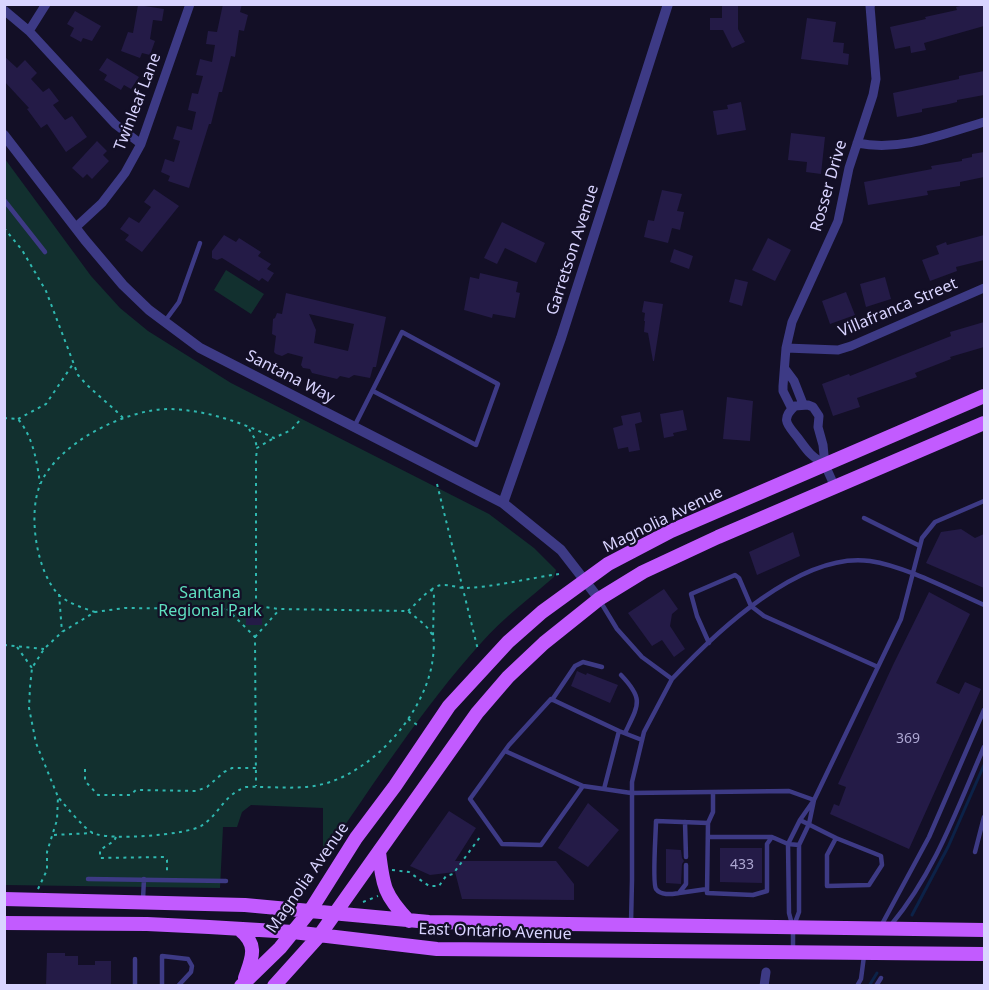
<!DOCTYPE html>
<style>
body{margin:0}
#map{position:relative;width:989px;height:990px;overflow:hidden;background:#130f26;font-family:"Noto Sans",sans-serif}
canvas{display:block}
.frame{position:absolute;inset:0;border:6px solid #d9d4ff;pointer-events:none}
</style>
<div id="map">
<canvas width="989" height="990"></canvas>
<div class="frame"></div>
</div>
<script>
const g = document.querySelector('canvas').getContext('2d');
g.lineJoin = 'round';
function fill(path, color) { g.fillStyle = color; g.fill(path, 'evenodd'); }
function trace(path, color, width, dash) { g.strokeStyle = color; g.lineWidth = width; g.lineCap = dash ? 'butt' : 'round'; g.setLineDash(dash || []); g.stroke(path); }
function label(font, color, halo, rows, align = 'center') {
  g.font = font + ' "Noto Sans",sans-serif'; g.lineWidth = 4.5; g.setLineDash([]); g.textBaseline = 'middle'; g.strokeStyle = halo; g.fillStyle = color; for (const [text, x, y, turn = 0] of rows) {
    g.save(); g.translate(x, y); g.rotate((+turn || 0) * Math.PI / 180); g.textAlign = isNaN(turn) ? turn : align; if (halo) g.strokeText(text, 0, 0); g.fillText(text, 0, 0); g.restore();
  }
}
fill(new Path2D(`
 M5 159 91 276 120 308 148 331 231 383 489 514 534 548 556 570 554 577C530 598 503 618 482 642 422 708 374 784 323 857V808L251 805 242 812 237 827H223L220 888 5 885Z
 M226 270 264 294 251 314 214 290Z`), '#12302f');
trace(new Path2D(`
 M912 915 948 847 984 765
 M869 986 877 973`), '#0c2248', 3);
fill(new Path2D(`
 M223 4H242L240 12 248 15 244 31 239 30 235 57 231 56 222 92H219L211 124H209L189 188 168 181 170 176 161 172 165 159 174 162 180 141 173 139 177 126 192 130 196 112 188 110 192 93 198 94 203 76 196 75 200 59 212 62 215 45 206 44 208 31 217 32Z
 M722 4H738V29L745 42 732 48 723 30H710V18H722Z
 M968 4H983L984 26 924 43 926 50 911 53 910 46 895 49 890 27 926 19 925 17 957 10 956 7Z
 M138 5 164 9 162 21 153 20 150 39 155 41 150 55 142 53 140 58 121 51 128 32 133 33Z
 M75 11 101 26 92 41 83 38 81 42 70 36 74 28 67 24Z
 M807 18 836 22 833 42 844 43 843 53 849 54 848 65 801 59Z
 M4 56 17 68 25 60 37 73 31 79 43 92 49 88 59 101 53 105 65 120 72 116 87 137 66 152 47 124 41 128 27 109 29 108 4 81Z
 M107 58 139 77 131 89 124 85 121 90 104 80 107 75 99 70Z
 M984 71V95L957 100V102L949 104 922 109V112L897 117 893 93 959 79V76Z
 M741 102 746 130 717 135 713 111 728 109 727 105Z
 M791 133 825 137 821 174 806 172 807 162 788 160Z
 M97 141 107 151 103 155 109 161 92 179 87 174 83 178 72 168Z
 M984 152V177L960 182V186L927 191 928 195 868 205 864 182 932 169 931 166 962 161V159L972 157V154Z
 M154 189 179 206 142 252 125 240 129 235 120 229 129 217 139 223 151 207 144 202Z
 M662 190 682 194 677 211 684 212 680 230 672 228 668 243 644 237 648 220 654 221Z
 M502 222 545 243 536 263 505 248 497 264 484 258Z
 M224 235 236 242 239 238 261 252 258 256 271 264 267 269 274 273 268 282 262 278 259 281 222 258 217 260 212 258V251Z
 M984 235V260L956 267 957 271 930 281 922 260 939 254 936 246 946 242 947 245Z
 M768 238 791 250 775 281 752 270Z
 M674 249 693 256 689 269 670 262Z
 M480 273 518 282 516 292 520 293 515 318 493 314 492 318 464 310 470 277 479 279Z
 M885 277 891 299 866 307 860 284Z
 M735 279 748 282 742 306 729 302Z
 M846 292 855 315 830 324 822 301Z
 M286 293 386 317 376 367H373L370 378 354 375 349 378 340 376 337 379 312 373 310 369 303 368 301 365 303 357 288 353 282 356 276 354 274 352 276 336 272 334 273 319 275 318 277 313 282 314ZM309 314 354 324 348 351 314 343 316 330Z
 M644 301 663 304 654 361H653L648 333 644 332 645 321H644L645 313 642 312Z
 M984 322V347L950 357 951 359 915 373 917 377 857 398 860 407 833 416 822 384 849 374 850 376 951 336 950 332Z
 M727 397 753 401 750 441 723 439Z
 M683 410 687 430 673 433 674 436 664 438 660 414Z
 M640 412 642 422 635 424 640 450 629 452 628 447 618 449 613 428 623 425 621 416Z
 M961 529 975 538 984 534V588L926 563 941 532Z
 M793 532 800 556 757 575 749 552Z
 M664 589 678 609 672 614 670 626 685 649 674 657 662 640 652 646 628 613Z
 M929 592 970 614 936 683 959 694 965 682 981 689 909 849 830 814 834 804 839 806 846 787 838 784 893 665Z
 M246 611H262V625H246Z
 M577 671 586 675 587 673 618 685 610 703 571 686Z
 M588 803 619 830 588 867 558 848Z
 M449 811 476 828 455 861H556L574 884V900L462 899 455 872 430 875 410 866Z
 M720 848H762V883L720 882Z
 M666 849 681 850 682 858 684 861 682 864 681 884 666 883Z
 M47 953H65V956H78V965H95V961H111V986H46Z`), '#241b47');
trace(new Path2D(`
 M4 228 22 250 46 291 78 375C91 391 109 403 123 418
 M4 418 18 419C33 437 37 461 40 484
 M18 419 46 404 73 364
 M249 429 255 439 257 448
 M437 484 478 650
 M431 590C443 580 453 588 466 588 494 587 530 578 559 574
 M59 594 62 632
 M256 606V459L257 448 274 438
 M227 609 255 637 256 786
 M408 611C415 605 424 594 431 590L434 592 433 637
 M95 612C83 608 67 603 58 594 36 570 28 514 40 485 57 443 126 409 169 409 206 410 241 422 274 438L291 430 302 418
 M255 637 279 610
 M4 645 44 649
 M17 647 32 668
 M408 719 419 726
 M85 769V781L98 795H130L136 790 196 791 207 787 224 772 232 768H256
 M54 835 93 833
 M116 837 114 841 100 850V858L165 857 167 860V872
 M392 870 409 872 429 886H439L446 876 453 874 480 837
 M38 889 47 870V852L57 820 58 797 36 743 29 708 30 687 32 668 44 649 62 632 95 612 125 608 226 609 256 606 279 609 408 611C416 618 429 626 433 637 435 645 433 657 432 664 423 714 376 768 327 783 301 791 272 786 246 787 223 795 220 814 201 826 186 835 109 841 93 833 84 829 65 805 58 797
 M363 902 378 896`), '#2fb8b0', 2, [3, 4.5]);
trace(new Path2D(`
 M4 200 45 252
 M165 321 179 302 200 243
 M354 427 402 332 498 384 476 445 373 391
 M864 518 920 546
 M600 601 617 629 642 657 672 679 644 732 632 782V880L631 923
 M709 643 697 616 691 594 735 575 739 578 751 606 764 616 878 667
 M621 675C644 699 639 704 625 733
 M672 679C716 632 801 551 870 561 905 566 952 591 984 605
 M552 700 575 666 583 662 602 667
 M642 740 619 731 604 789 631 793 789 791 814 800 901 619 922 538 935 522 984 501
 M505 751 583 786
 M604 789 583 786 541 845 502 844 470 799 509 745 551 699 619 731
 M713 793V812L708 823 707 893 753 895 767 891V844L772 837 788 844 799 845
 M814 800 809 824 799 845V912L793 928 789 913 788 844 800 820Z
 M800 820 836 838 881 856 882 865 869 885 827 886V855L836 838
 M685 822 686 857
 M708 837H772
 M975 852 984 817
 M686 865V884L679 893C672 894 661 896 656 889 652 883 656 832 656 821L708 823
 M88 879 226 881
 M679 893 707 889
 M143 899 144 879
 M891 925C935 872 957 809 984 747
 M881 926 929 837 984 710
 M793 949V928
 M135 986V959
 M162 986V956L188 959 192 966 191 972 178 986
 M857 986 861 979 864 956
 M876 986 881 978`), '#3d3a85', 4.5);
trace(new Path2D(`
 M4 10 29 31 115 124 141 144
 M29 31 46 4
 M857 143C901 152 943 134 984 122
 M76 227 102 203 125 173 141 144 190 4
 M786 348 838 350 851 346 984 288
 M785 369 794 381 803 404
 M792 409 783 391V386L786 348 792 322 838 221 849 168 873 95 876 79 870 6 871 4
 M825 465C809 454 809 453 798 438 789 426 779 420 795 406L808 405 813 407 819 416 818 427 823 445 825 465 835 487
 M764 986 766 972`), '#3d3a85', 9);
trace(new Path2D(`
 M4 135 85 240 123 285 149 310 200 348 503 503 561 550 599 599
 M503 503 561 338 668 4`), '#3d3a85', 10);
trace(new Path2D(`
 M379 852C383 886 384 895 409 921
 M4 899 245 905 429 922 984 930
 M4 923 147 924 209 927 293 932 437 949 984 954
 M239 929C259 945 252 958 245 978
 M241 986 280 948 310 911 356 838 395 786 449 706 508 642 542 612 608 564 671 531 984 396
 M274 986 319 936 477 713 508 677 544 643 599 599 643 572 718 537 984 423`), '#c25bff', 14);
label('14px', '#aca6d1', null, [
 ["369",908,739],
 ["433",742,865]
]);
label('16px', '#d9d4ff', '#130f26', [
 ["Twinleaf Lane",138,102,-69],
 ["Rosser Drive",829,186,-74],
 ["Garretson Avenue",573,250,-72],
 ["Villafranca Street",898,308,-23],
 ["Santana Way",290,377,27],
 ["Magnolia Avenue",663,520,-26],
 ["Magnolia Avenue",308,878,-55],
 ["East Ontario Avenue",495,932,2]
]);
label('16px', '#5fe0c0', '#130f26', [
 ["Santana",210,593],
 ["Regional Park",210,611]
]);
</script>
